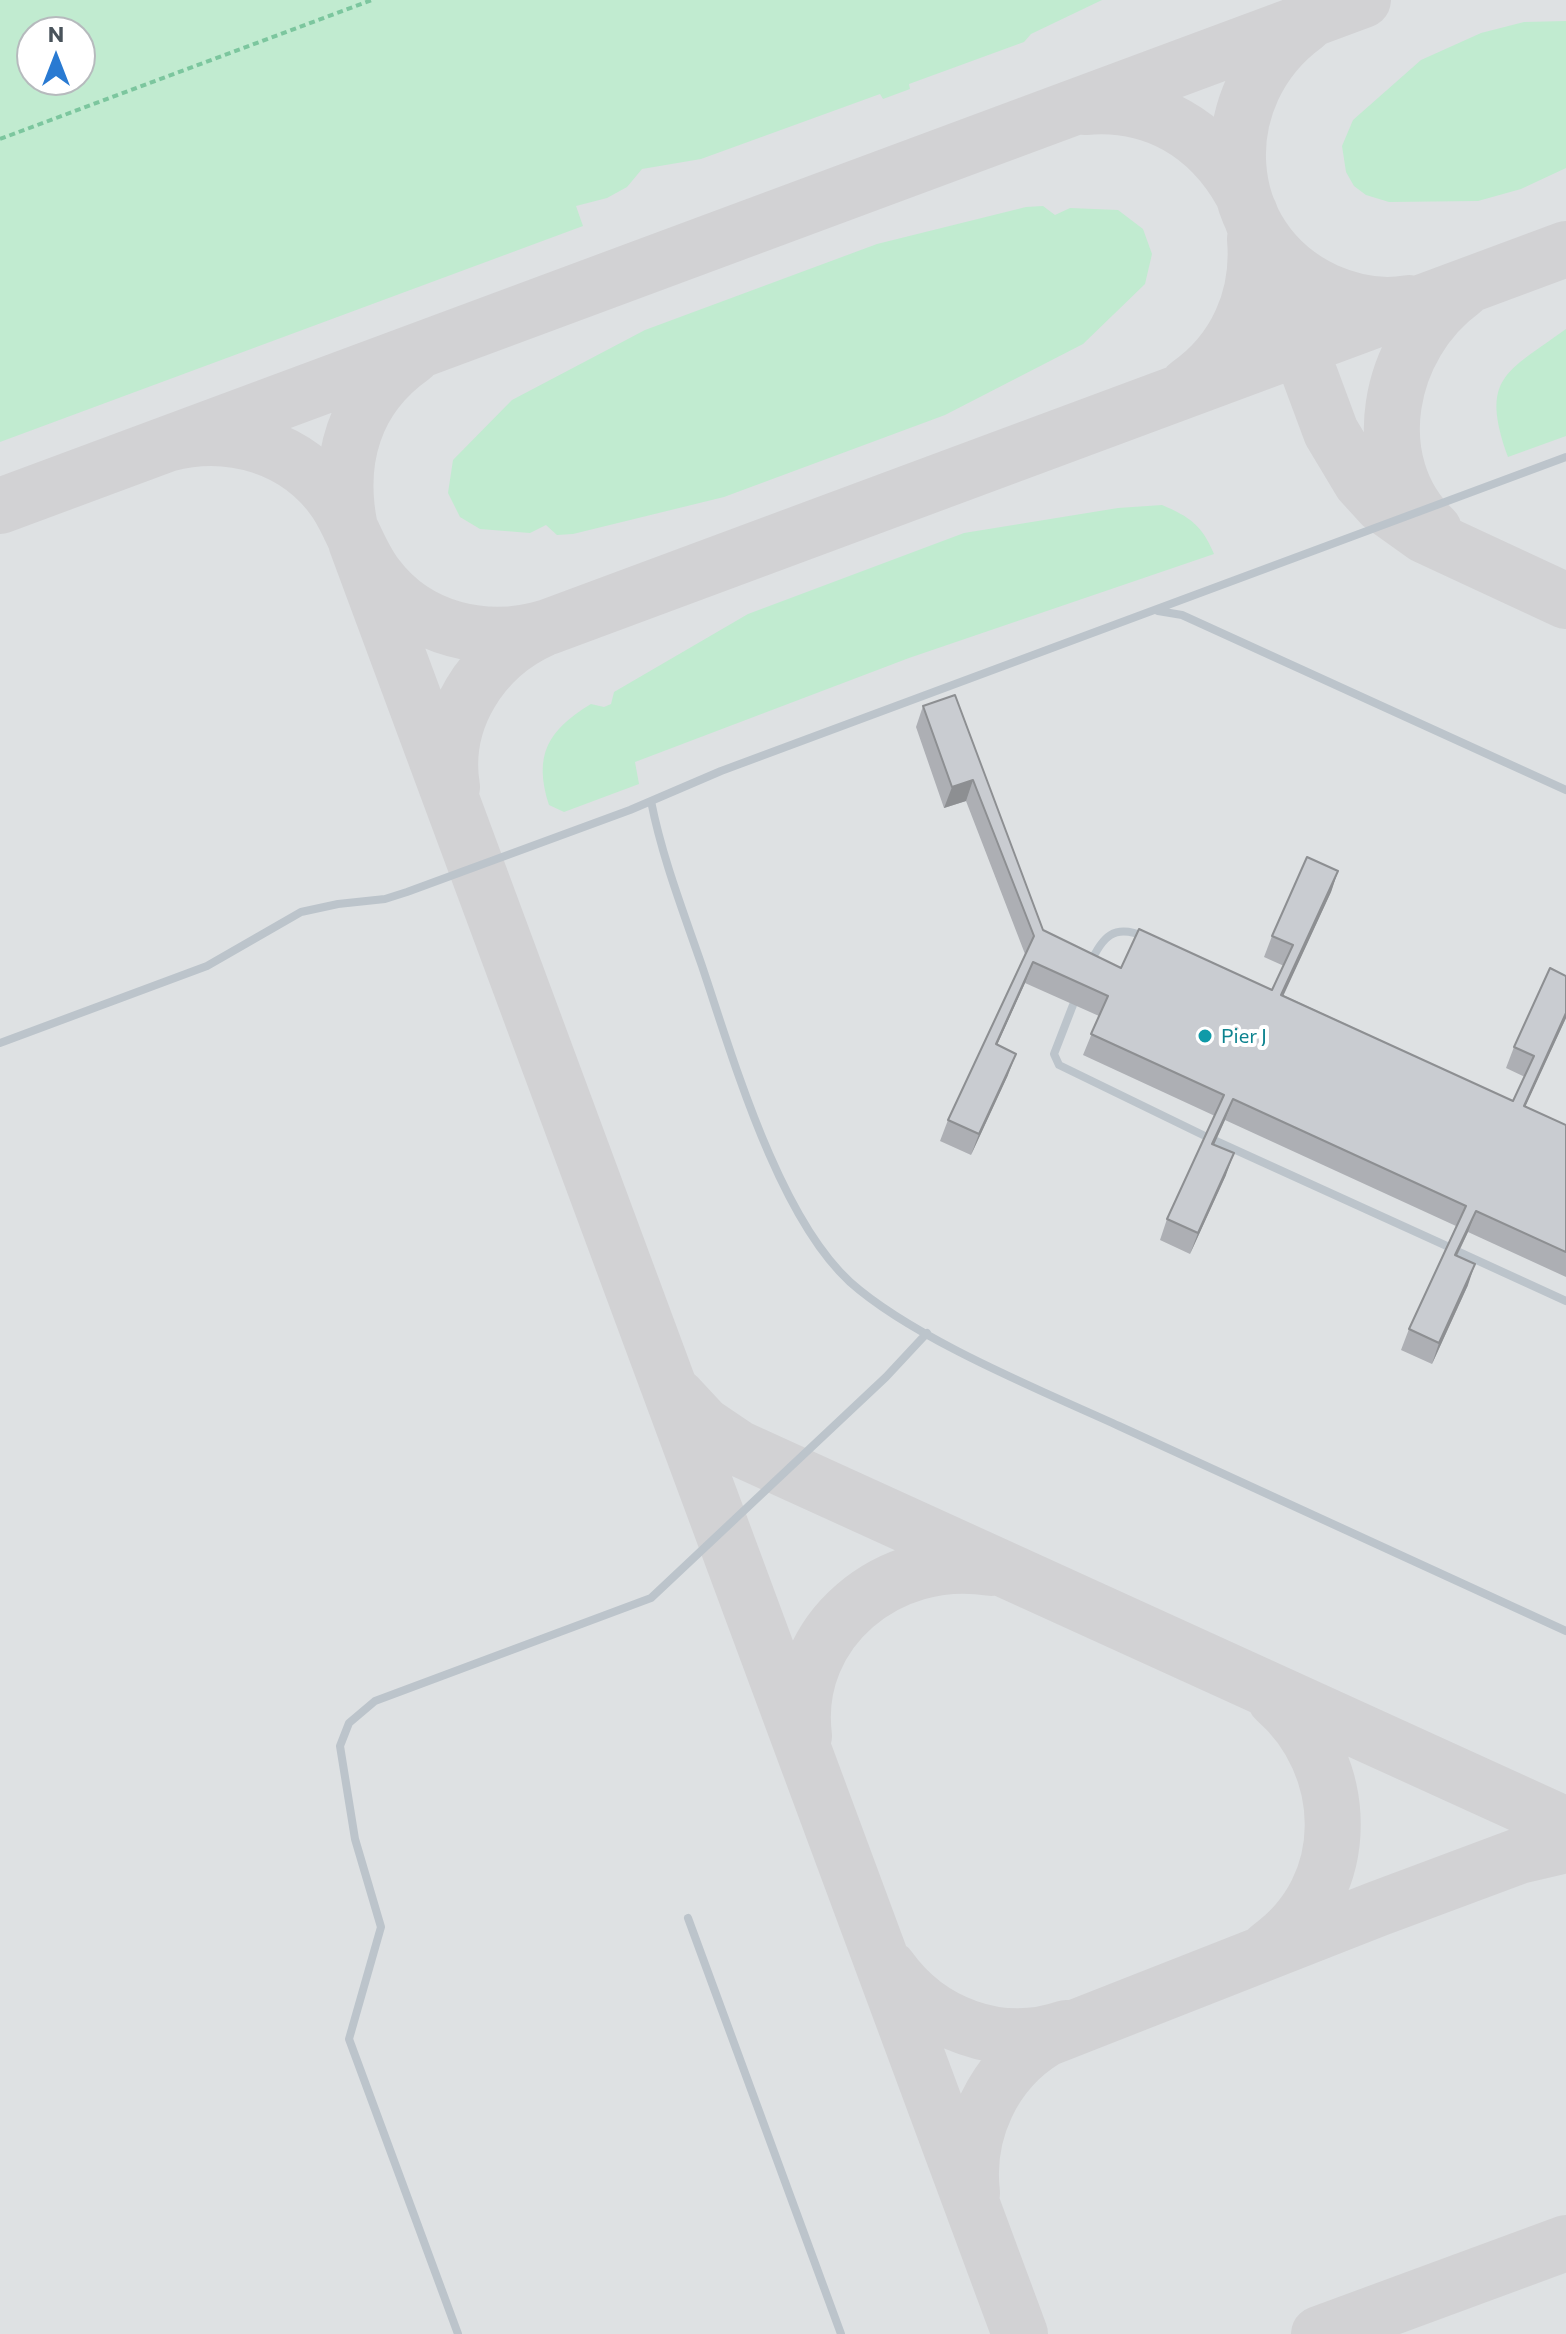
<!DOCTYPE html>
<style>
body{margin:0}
#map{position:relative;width:1566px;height:2334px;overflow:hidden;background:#f1efef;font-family:Commissioner,sans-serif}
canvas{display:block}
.north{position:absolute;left:16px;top:16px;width:80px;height:80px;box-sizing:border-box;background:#fff;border:2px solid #b6babd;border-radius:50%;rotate:0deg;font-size:22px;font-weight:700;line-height:32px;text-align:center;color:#49535b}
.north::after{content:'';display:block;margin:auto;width:28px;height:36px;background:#297ad2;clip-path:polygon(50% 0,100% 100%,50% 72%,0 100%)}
</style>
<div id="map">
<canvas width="1566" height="2334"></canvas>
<div class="north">N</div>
</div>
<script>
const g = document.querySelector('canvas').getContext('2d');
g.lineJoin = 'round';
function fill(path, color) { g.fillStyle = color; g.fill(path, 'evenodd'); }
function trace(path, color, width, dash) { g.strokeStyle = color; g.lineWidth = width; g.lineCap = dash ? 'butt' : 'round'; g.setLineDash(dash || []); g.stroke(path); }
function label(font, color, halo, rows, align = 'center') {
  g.font = font + ' Commissioner,sans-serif'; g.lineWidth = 8; g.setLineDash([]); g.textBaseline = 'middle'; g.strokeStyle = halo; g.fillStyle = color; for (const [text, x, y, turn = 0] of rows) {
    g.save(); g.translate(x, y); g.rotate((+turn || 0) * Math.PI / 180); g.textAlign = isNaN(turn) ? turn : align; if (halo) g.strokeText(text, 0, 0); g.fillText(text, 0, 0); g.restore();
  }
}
fill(new Path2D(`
 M0 0H1566V2334H0ZM32 32H80V80H32Z`), '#dee1e3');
fill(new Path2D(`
 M0 0H1102L1031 34 1024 42 909 84 910 89 883 99 880 94 701 159 642 169 627 187 607 198 576 206 583 226 0 442ZM32 32H80V80H32Z
 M1566 21V168L1521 189 1478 201 1389 202 1366 195 1354 186 1346 172 1342 146 1353 120 1421 60 1481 33 1524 22Z
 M1043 206 1055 215 1070 208 1118 210 1143 229 1152 254 1145 284 1083 344 945 415 724 497 573 534 557 535 546 525 530 533 480 529 460 517 448 493 453 460 512 400 645 330 877 244 1026 207Z
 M1566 329V436L1508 457C1480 378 1505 373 1566 329Z
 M1162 505C1190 517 1202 525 1214 554L909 658 635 762 639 784 564 812 549 805C533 755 548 730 591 704L604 707 611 704 614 692 748 614 964 533 1118 508Z`), '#c1ebd0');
trace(new Path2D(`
 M1305 25C1210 94 1215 240 1326 291 1351 302 1381 308 1409 303
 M1085 107C1154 101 1209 134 1242 193
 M1249 211 1331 432 1361 482 1382 505 1424 535 1566 601
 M1188 385C1236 352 1260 297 1255 239
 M167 444C230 427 298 447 336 502 352 526 359 554 377 577 417 630 486 646 548 627L1566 249
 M0 506 1363 0
 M350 528C336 460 354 398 412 357
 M1434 530C1363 462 1388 345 1462 291
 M356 542 1020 2334
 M452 787C441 720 482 656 543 629
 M677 1396 704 1425 738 1448 1566 1825
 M804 1736C791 1630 890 1551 991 1568
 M1269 1948C1355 1887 1351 1765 1275 1699
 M889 1968C929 2024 1000 2051 1066 2028
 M972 2193C965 2132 993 2071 1046 2039L1377 1909 1519 1856 1566 1845
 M1319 2334 1566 2243`), '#d2d2d4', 56);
trace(new Path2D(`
 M0 139 372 0`), '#7cc69e', 4, [6, 4]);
trace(new Path2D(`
 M1158 611 1182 615 1566 790
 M651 801C662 857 683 911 702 966 733 1058 778 1216 850 1282 914 1339 1040 1390 1119 1426 1268 1494 1417 1563 1566 1631
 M1090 964C1102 937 1114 923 1145 937
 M1073 1005 1054 1054 1059 1065 1207 1137
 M0 1043 207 966 301 912 338 904 385 899 407 892 630 810 721 771 1566 457
 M1216 1141 1449 1247
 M1459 1252 1566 1301
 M688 1918 841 2334
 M458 2334 349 2039 381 1927 355 1839 340 1746 349 1723 375 1701 651 1598 886 1377 927 1333`), '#bcc4cb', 8);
fill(new Path2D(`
 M955 695 1043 930 1121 968 1272 990 1284 966 1264 957 1272 936 1338 871 1331 892 1283 995 1513 1101 1525 1077 1506 1068 1514 1047 1566 976V1018L1525 1106 1566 1125V1277L1468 1232 1457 1256 1468 1285 1432 1364 1401 1350 1409 1329 1456 1226 1225 1120 1214 1144 1226 1175 1190 1254 1160 1240 1167 1219 1215 1116 1083 1055 1099 1016 1025 983 997 1045 1008 1075 971 1155 940 1141 948 1120 1025 954 966 801 944 808 916 727 923 706Z`), '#adafb4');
fill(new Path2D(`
 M973 780 966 801 944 808 952 787Z
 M1338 871 1331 892 1274 1016 1281 995Z
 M1033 962 1025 983 988 1065 996 1044Z
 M1566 1013V1018L1516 1127 1524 1106Z
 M1016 1054 1008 1075 971 1155 979 1134Z
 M1233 1099 1225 1120 1205 1165 1212 1144Z
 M1234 1153 1226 1175 1190 1254 1198 1233Z
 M1476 1211 1468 1232 1447 1276 1455 1255Z
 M1475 1264 1468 1285 1432 1364 1439 1343Z`), '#8d8f92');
const building = new Path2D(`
 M955 695 1043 930 1121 968 1139 929 1272 990 1293 945 1272 936 1307 857 1338 871 1281 995 1513 1101 1534 1056 1514 1047 1550 968 1566 976V1013L1524 1106 1566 1125V1252L1476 1211 1455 1255 1475 1264 1439 1343 1409 1329 1466 1206 1233 1099 1212 1144 1234 1153 1198 1233 1167 1219 1224 1095 1091 1034 1108 996 1033 962 996 1044 1016 1054 979 1134 948 1120 1034 936 973 780 952 787 923 706Z`);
fill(building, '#c9ccd1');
trace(building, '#8d8f92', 2);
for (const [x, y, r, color] of [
 [1205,1036,8,"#0f9aa8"]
]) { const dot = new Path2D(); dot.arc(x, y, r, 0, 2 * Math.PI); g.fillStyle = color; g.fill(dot); trace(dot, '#fff', 3); }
label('20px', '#0d838f', '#fff', [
 ["Pier J",1221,1036]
], 'left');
</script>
